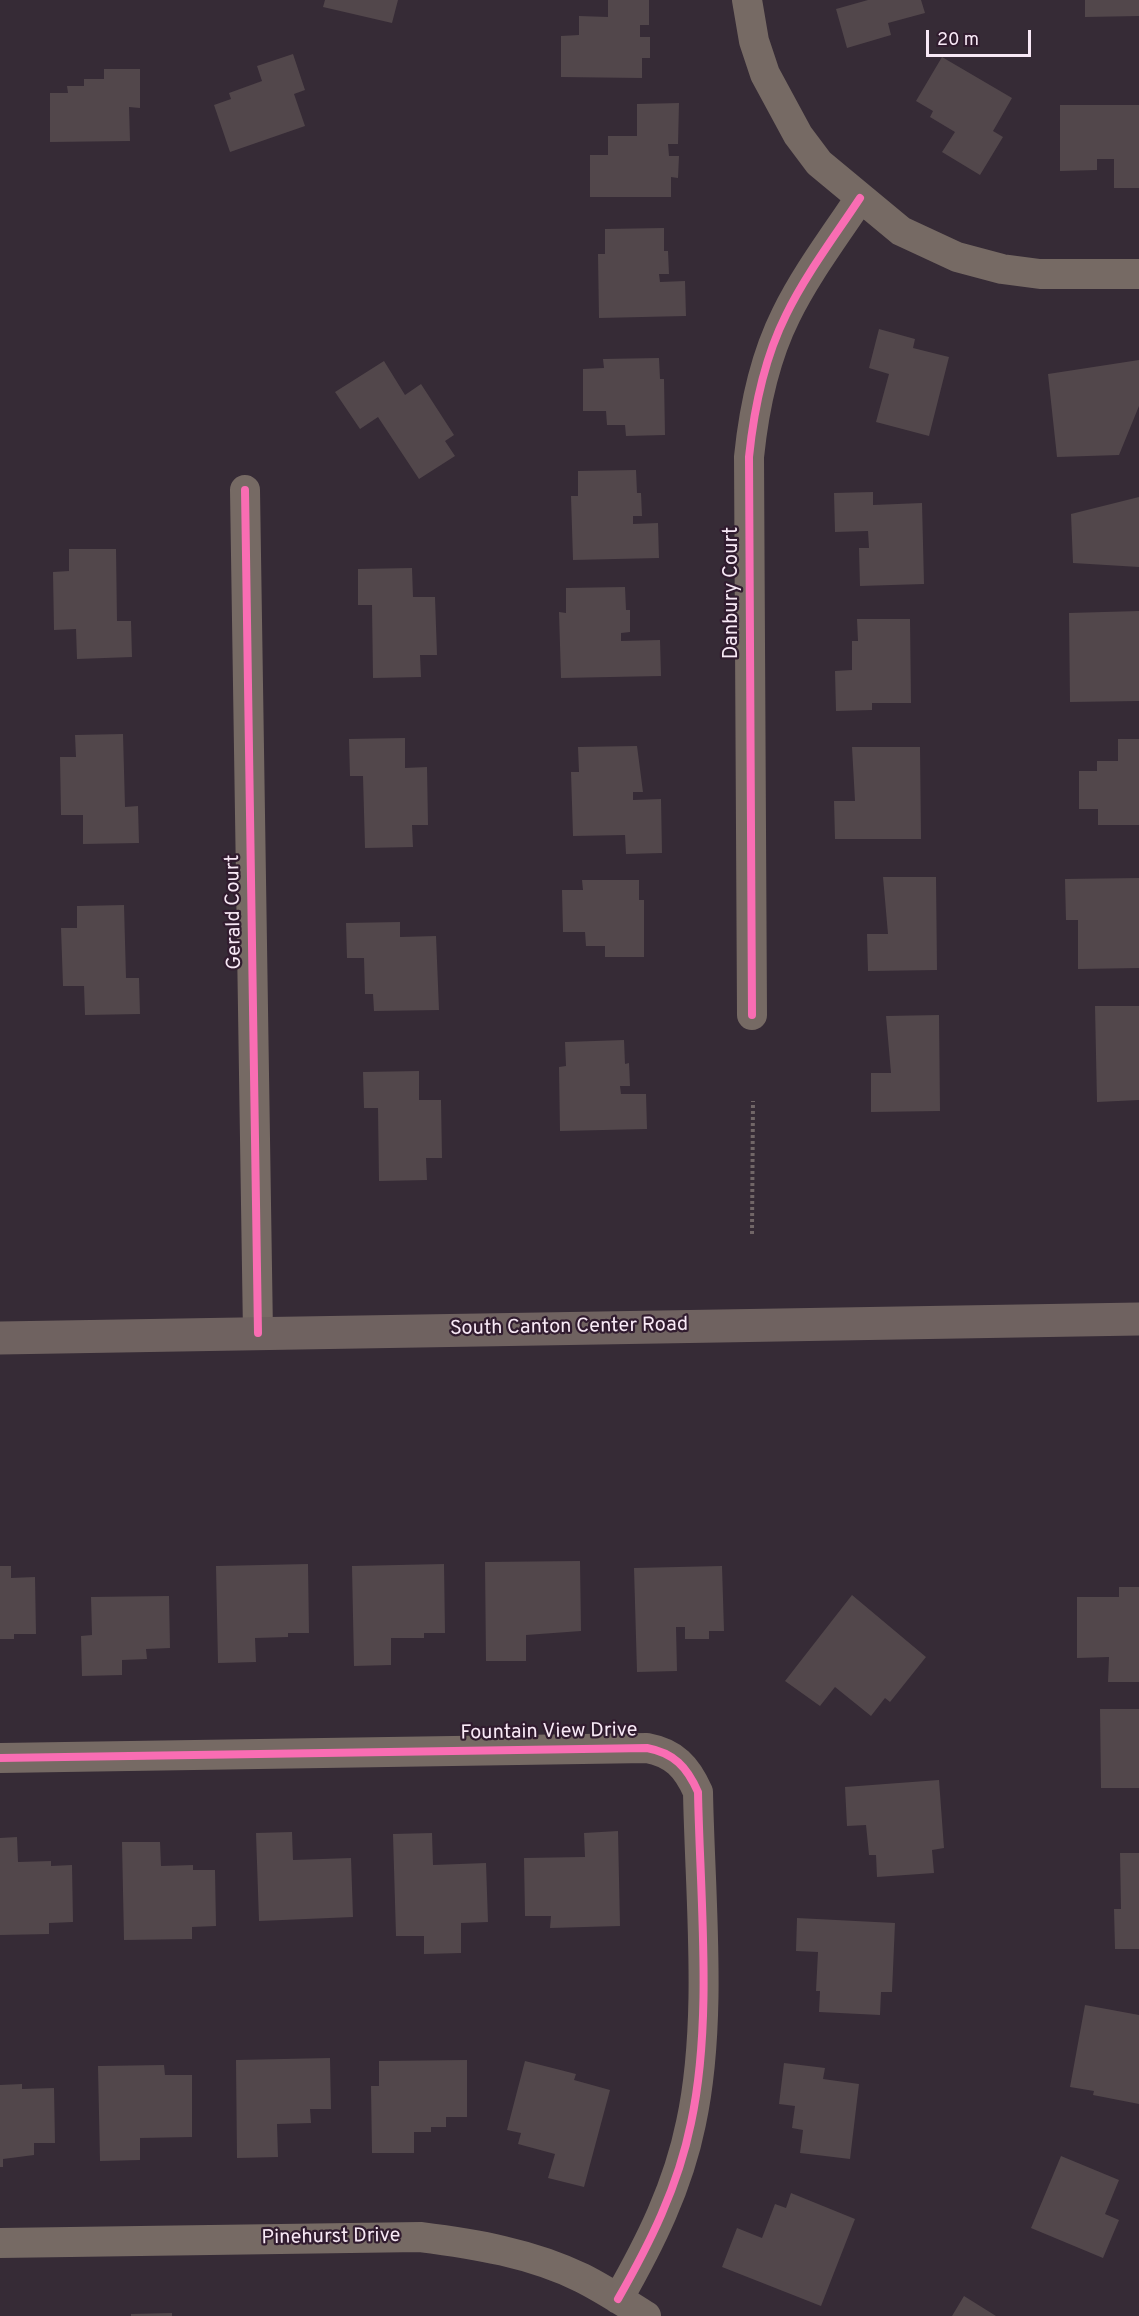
<!DOCTYPE html>
<style>
body{margin:0}
#map{position:relative;width:1139px;height:2316px;overflow:hidden;background:#362b36;font-family:Overpass,sans-serif}
canvas{display:block}
.scale{position:absolute;left:926px;top:30px;width:105px;height:27px;box-sizing:border-box;border:3px solid #f8e9f6;border-top:0;padding-left:8px;font-size:18px;line-height:21px;white-space:nowrap;color:#f8e9f6;-webkit-text-stroke:4px #311c2f;paint-order:stroke}
</style>
<div id="map">
<canvas width="1139" height="2316"></canvas>
<div class="scale">20 m</div>
</div>
<script>
const g = document.querySelector('canvas').getContext('2d');
g.lineJoin = 'round';
function fill(path, color) { g.fillStyle = color; g.fill(path, 'evenodd'); }
function trace(path, color, width, dash) { g.strokeStyle = color; g.lineWidth = width; g.lineCap = dash ? 'butt' : 'round'; g.setLineDash(dash || []); g.stroke(path); }
function label(font, color, halo, rows, align = 'center') {
  g.font = font + ' Overpass,sans-serif'; g.lineWidth = 4.5; g.setLineDash([]); g.textBaseline = 'middle'; g.strokeStyle = halo; g.fillStyle = color; for (const [text, x, y, turn = 0] of rows) {
    g.save(); g.translate(x, y); g.rotate((+turn || 0) * Math.PI / 180); g.textAlign = isNaN(turn) ? turn : align; if (halo) g.strokeText(text, 0, 0); g.fillText(text, 0, 0); g.restore();
  }
}
fill(new Path2D(`
 M325 0H398L392 23 323 7Z
 M608 0H649V25H640V37H650V58H642V78L561 77V36L579 35V16L608 17Z
 M868 0H921L925 13 888 23 891 35 847 48 836 9Z
 M1085 0H1139V16L1085 17Z
 M293 54 305 90 294 94 305 126 230 152 214 105 231 99 229 93 262 81 257 66Z
 M942 57 1012 98 993 131 1003 137 980 175 942 152 955 132 930 117 933 111 916 101Z
 M104 69H140V108L129 107 130 141 50 142V93H68L67 86H84V79H104Z
 M679 103 678 144H668L669 156H679L678 178 671 177V197H590V155H608V136H637V104Z
 M1060 105H1139V188H1114V159H1097V170L1060 171Z
 M664 228V251H668L669 274H659L660 282 685 281 686 316 599 318 598 254H605V229Z
 M879 329 915 339 913 348 949 357 929 436 876 422 889 374 869 368Z
 M659 358 660 379H664L665 435 626 436 625 425H607L606 411H583V369L604 368 603 359Z
 M1139 360V406L1119 455 1057 457 1048 374Z
 M384 361 405 395 421 384 454 435 445 441 455 456 419 479 378 417 360 429 335 392Z
 M636 470 637 493H641L642 516H633V524L658 523 659 558 573 560 571 496H578V471Z
 M873 492V505L922 503 924 584 860 586 859 548H869L868 531 835 532 834 493Z
 M1139 497V567L1073 563 1071 514Z
 M69 549H116L117 621H131L132 657 77 659 76 629 54 630 53 572 69 571Z
 M412 568 413 597H435L437 655H420L421 677 373 678 372 605H358V569Z
 M625 587 626 610H630V632L621 633V641L660 640 661 676 561 678 559 612 566 613V588Z
 M1139 611V701L1070 702 1069 613Z
 M857 619H910L911 703H872V710L836 711 835 671 852 670V641H858Z
 M123 734 125 807 138 806 139 843 83 844V815H61L60 757H76L75 735Z
 M405 738V768L427 767 428 825H412L413 847 365 848 363 776H350L349 739Z
 M1118 739H1139V825H1098V809H1079V771H1097V761H1118Z
 M637 746 643 792H633V800L661 799 662 853 626 854 625 835 573 836 571 772H579L578 747Z
 M852 747H920L921 839H835L834 801H855Z
 M883 877H936L937 970 868 971 867 934H888Z
 M1139 878V968L1078 969V920H1066L1065 879Z
 M582 880H639V900H644V957H605V946H586L585 932H563L562 890H583Z
 M124 905 126 978H139L140 1014 85 1015 84 986H63L61 928H77V906Z
 M400 922V937L436 936 439 1010 374 1011 373 994H365L364 958H347L346 923Z
 M1095 1006H1139V1100L1097 1102Z
 M939 1015 940 1111 871 1112V1073H891L886 1016Z
 M624 1040 625 1064 629 1063 630 1086H620L621 1094H646L647 1129 560 1131 559 1067 566 1066 565 1042Z
 M419 1071V1100H441L442 1158H426L427 1180 379 1181 378 1108H364L363 1072Z
 M580 1561 581 1631 526 1635V1661H486L485 1562Z
 M308 1564 309 1633H288V1637L255 1638 256 1662 218 1663 216 1566Z
 M444 1564 445 1633H424V1638H391V1665L354 1666 352 1566Z
 M0 1566H11V1578L35 1577 36 1634H14V1639H0Z
 M722 1566 724 1631H709V1639H685V1627H676L677 1671 637 1672 634 1568Z
 M1119 1587H1139V1682H1108L1109 1657 1077 1658V1597H1119Z
 M852 1595 926 1657 890 1702 885 1698 871 1716 835 1687 820 1706 785 1681Z
 M169 1596 170 1648 146 1649 147 1659 122 1660V1675L82 1676 81 1636 92 1635 91 1597Z
 M1100 1709H1139V1788H1101Z
 M939 1780 944 1848 932 1850 934 1873 877 1877 876 1855H869L866 1825 847 1826 845 1787Z
 M618 1831 620 1926 550 1928 551 1916H525L524 1858 585 1857 584 1833Z
 M292 1832 293 1860 351 1858 353 1917 259 1921 256 1833Z
 M432 1833 433 1865 486 1863 488 1922 461 1923V1953L424 1954V1936H396L393 1834Z
 M17 1837 18 1862 51 1861V1866L72 1865 73 1922 49 1923V1934L0 1935V1838Z
 M122 1842H160L161 1866 193 1865V1870H215L216 1926 192 1927V1939L124 1940Z
 M1120 1853H1139V1949H1115L1114 1909H1121Z
 M797 1918 895 1923 892 1992H881L880 2015 819 2012 820 1991H816L818 1952 796 1951Z
 M1085 2005 1139 2015V2104L1093 2095 1094 2091 1070 2087Z
 M330 2058 331 2109H310L311 2123 277 2124 278 2157 237 2158 236 2060Z
 M467 2060V2117H446V2127H431V2132H414V2153H372L371 2086H379V2061Z
 M525 2061 576 2074 574 2080 610 2090 584 2187 548 2178 555 2154 518 2144 521 2133 507 2130Z
 M784 2063 825 2068 823 2079 859 2084 850 2159 800 2153 803 2130 792 2128 795 2106 779 2104Z
 M164 2065 165 2075H192V2137L140 2138V2160L100 2161 98 2066Z
 M22 2084V2089L54 2088 55 2143H34V2155L3 2159V2167H0V2085Z
 M1061 2156 1119 2180 1105 2214 1119 2220 1103 2258 1031 2228Z
 M791 2193 855 2219 821 2306 722 2267 737 2228 762 2238 775 2204 786 2208Z
 M964 2296 996 2316H952Z
 M172 2313V2316H131V2314Z`), '#52474b');
trace(new Path2D(`
 M752 1234 753 1101`), '#716667', 4, [3, 3]);
trace(new Path2D(`
 M747 0 754 41 765 74 798 135 819 163 901 231 957 257 1002 269 1040 274H1139
 M245 490 258 1333
 M752 1015 749 457C754 408 764 359 786 315 806 274 835 236 860 198
 M0 1758 647 1748C674 1753 687 1767 698 1792 700 1898 713 2020 691 2123 678 2187 650 2243 618 2299
 M0 2243 420 2237C475 2244 531 2253 582 2278 604 2289 625 2303 646 2316`), '#766a64', 30);
trace(new Path2D(`
 M0 1338 1139 1319`), '#6f6260', 33);
trace(new Path2D(`
 M245 490 258 1333
 M752 1015 749 457C754 408 764 359 786 315 806 274 835 236 860 198
 M0 1758 647 1748C674 1753 687 1767 698 1792 700 1898 713 2020 691 2123 678 2187 650 2243 618 2299`), '#f96db3', 8);
label('20px', '#f8e9f6', '#311c2f', [
 ["Danbury Court",733,593,-90],
 ["Gerald Court",235,912,-91],
 ["South Canton Center Road",569,1328,-1],
 ["Fountain View Drive",549,1733,-1],
 ["Pinehurst Drive",331,2238,-1]
]);
</script>
